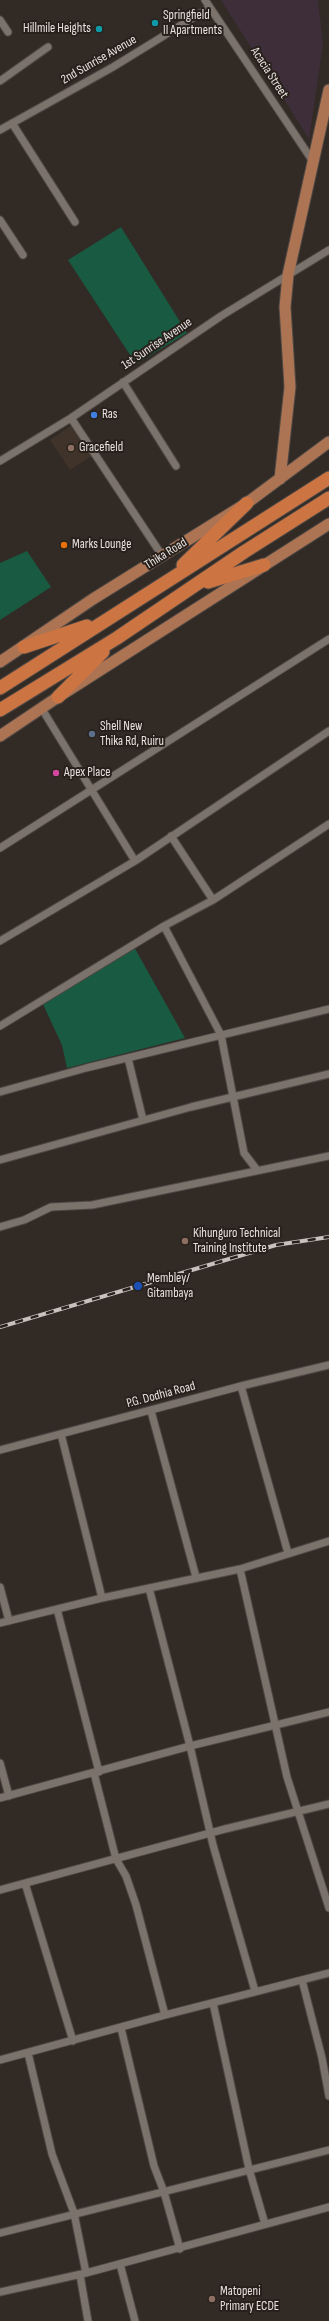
<!DOCTYPE html>
<style>
body{margin:0}
canvas{display:block;background:#322a25}
</style>
<canvas width="329" height="2321"></canvas>
<script>
const g = document.querySelector('canvas').getContext('2d');
g.lineJoin = 'round';
function fill(path, color) { g.fillStyle = color; g.fill(path, 'evenodd'); }
function trace(path, color, width, dash) { g.strokeStyle = color; g.lineWidth = width; g.lineCap = dash ? 'butt' : 'round'; g.setLineDash(dash || []); g.stroke(path); }
function label(font, color, halo, rows, align = 'center') {
  g.font = font + ' "Sofia Sans Condensed",sans-serif'; g.lineWidth = 4; g.setLineDash([]); g.textBaseline = 'middle'; g.strokeStyle = halo; g.fillStyle = color; for (const [text, x, y, turn = 0] of rows) {
    g.save(); g.translate(x, y); g.rotate((+turn || 0) * Math.PI / 180); g.textAlign = isNaN(turn) ? turn : align; if (halo) g.strokeText(text, 0, 0); g.fillText(text, 0, 0); g.restore();
  }
}
fill(new Path2D(`
 M221 0H318L323 44 309 139Z`), '#3d2e3a');
fill(new Path2D(`
 M72 425 92 456 70 470 50 440Z`), '#3f332a');
fill(new Path2D(`
 M121 227 187 333 136 364 68 260Z
 M27 551 51 587 0 620V563Z
 M133 945 185 1038 67 1068 62 1045 41 1000Z`), '#185a42');
const street = new Path2D(`
 M205 0 312 160
 M0 20 8 32
 M0 81 48 47
 M12 123 75 222
 M0 130 113 67 209 8
 M0 220 23 255
 M123 382 176 466
 M71 418 163 557
 M0 461 71 418 221 316 329 250
 M42 709 135 861
 M171 836 213 900
 M0 848 329 639
 M164 926 221 1035 244 1153 257 1170
 M0 941 135 861 329 731
 M0 1026 164 926 213 900 329 824
 M128 1058 143 1120
 M0 1092 86 1068 329 1009
 M0 1160 191 1107 329 1074
 M0 1227 24 1220 51 1207 92 1205 329 1156
 M241 1386 288 1553
 M151 1411 196 1577
 M61 1434 102 1598
 M0 1450 241 1386 329 1365
 M240 1569 287 1777 329 1908
 M0 1587 9 1621
 M149 1588 190 1746 213 1845 255 1991
 M57 1609 99 1772
 M0 1623 102 1598 240 1569 329 1541
 M0 1763 9 1796
 M94 1773 116 1859 126 1876 136 1905 165 2015
 M0 1798 190 1746 329 1712
 M25 1883 73 2041
 M0 1890 225 1829 329 1804
 M302 1980 322 2058 329 2096
 M213 2003 249 2169 265 2224
 M121 2028 154 2166 164 2192 180 2249
 M28 2053 52 2154 74 2213 86 2273
 M0 2060 165 2015 329 1973
 M0 2233 329 2150
 M120 2264 135 2321
 M80 2275 88 2321
 M0 2292 86 2273 329 2207`);
const primary = new Path2D(`
 M280 479 290 387 285 307 288 275 329 90
 M0 662 93 599 247 503 329 442
 M0 736 58 697 329 524`);
const highway = new Path2D(`
 M183 565 247 503
 M208 582 264 565
 M24 647 87 626
 M0 688 329 478
 M58 697 103 652
 M0 710 117 638 244 552 329 498`);
trace(street, '#4f4844', 9);
trace(primary, '#4f4844', 13);
trace(highway, '#4f4844', 15);
trace(street, '#7b726c', 7);
trace(primary, '#ac7453', 11);
trace(highway, '#cc7542', 13);
const rail = new Path2D(`
 M0 1327 276 1245 329 1237`);
trace(rail, '#c8c2bf', 4);
trace(rail, '#28201b', 2.5, [8]);
for (const [x, y, r, color] of [
 [155,23,4,"#0f9aa8"],
 [99,29,4,"#0f9aa8"],
 [94,415,4,"#3f7fe0"],
 [71,448,4,"#8d6e63"],
 [64,545,4,"#e8710a"],
 [92,734,4,"#5c6f8a"],
 [56,773,4,"#d1479c"],
 [185,1241,4,"#8d6e63"],
 [138,1286,5,"#1a4fb4"],
 [212,2299,4,"#8d6e63"]
]) { const dot = new Path2D(); dot.arc(x, y, r, 0, 2 * Math.PI); g.fillStyle = color; g.fill(dot); trace(dot, '#28201b', 1.5); }
label('13px', '#e7e2df', '#28201b', [
 ["Springfield",163,16],
 ["II Apartments",163,31],
 ["Hillmile Heights",91,29,"right"],
 ["Ras",102,415],
 ["Gracefield",79,448],
 ["Marks Lounge",72,545],
 ["Shell New",100,727],
 ["Thika Rd, Ruiru",100,742],
 ["Apex Place",64,773],
 ["Kihunguro Technical",193,1234],
 ["Training Institute",193,1249],
 ["Membley/",147,1279],
 ["Gitambaya",147,1294],
 ["Matopeni",220,2292],
 ["Primary ECDE",220,2307]
], 'left');
label('13px', '#e7e2df', '#28201b', [
 ["2nd Sunrise Avenue",99,60,-30],
 ["Acacia Street",269,73,57],
 ["1st Sunrise Avenue",157,344,-34],
 ["Thika Road",166,554,-32],
 ["P.G. Dodhia Road",161,1395,-15]
]);
</script>
